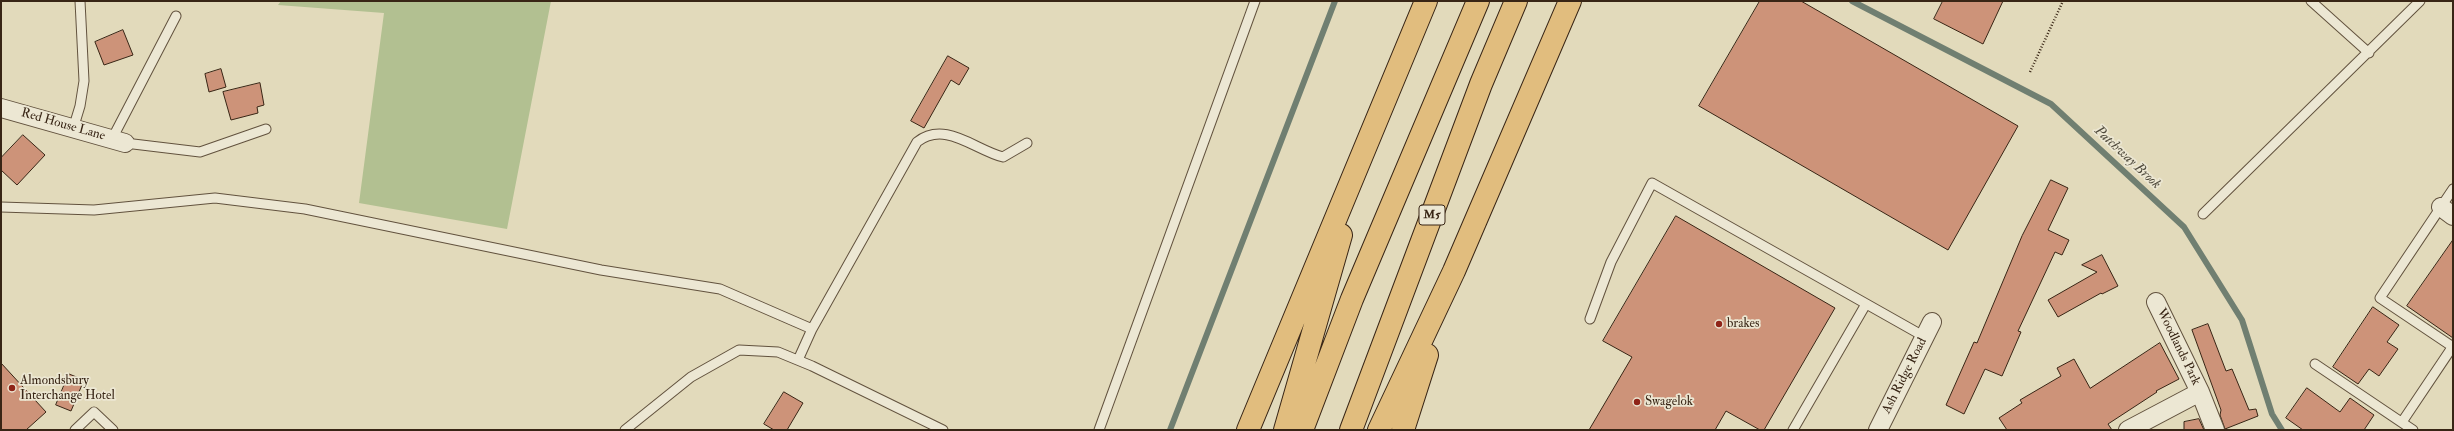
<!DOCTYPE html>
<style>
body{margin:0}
#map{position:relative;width:2454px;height:431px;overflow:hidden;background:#e2dabb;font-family:"IM FELL Double Pica",serif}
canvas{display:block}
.frame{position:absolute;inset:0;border:2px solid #382515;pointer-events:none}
</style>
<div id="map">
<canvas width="2454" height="431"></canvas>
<div class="frame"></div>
</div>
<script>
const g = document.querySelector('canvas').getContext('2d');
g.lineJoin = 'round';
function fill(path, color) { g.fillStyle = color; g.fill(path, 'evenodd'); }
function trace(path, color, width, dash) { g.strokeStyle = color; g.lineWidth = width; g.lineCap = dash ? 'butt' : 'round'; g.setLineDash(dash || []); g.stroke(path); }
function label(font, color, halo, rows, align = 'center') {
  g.font = font + ' "IM FELL Double Pica",serif'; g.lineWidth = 3.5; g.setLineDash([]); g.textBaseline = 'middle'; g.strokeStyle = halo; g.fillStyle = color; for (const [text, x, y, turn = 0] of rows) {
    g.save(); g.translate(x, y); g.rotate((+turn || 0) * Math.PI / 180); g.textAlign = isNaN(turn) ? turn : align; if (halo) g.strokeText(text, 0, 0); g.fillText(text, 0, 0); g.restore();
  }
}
fill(new Path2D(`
 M281 1H551L507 229 359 203 384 13 278 5Z`), '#b2c091');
trace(new Path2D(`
 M1852 1 2051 104 2184 227 2242 320 2272 414 2282 430
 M1170 430 1335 1`), '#707f71', 6);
const building = new Path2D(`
 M1760 1H1801L2018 126 1948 250 1699 106Z
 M1943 1H2003L1983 44 1934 19Z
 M123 30 133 55 104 65 95 42Z
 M948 56 969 68 959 85 951 80 924 128 911 121Z
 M221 69 226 87 209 92 205 74Z
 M260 83 264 105 257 107 258 113 231 120 223 92Z
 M23 135 45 155 17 185 1 170V158Z
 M2051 180 2068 188 2048 230 2069 240 2062 255 2055 252 2018 331 2021 332 2002 376 1985 369 1964 414 1946 405 1974 342 1977 343 2022 236Z
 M1676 216 1835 308 1764 430H1760L1726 411 1715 430H1589L1632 357 1603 341Z
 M2453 240V338L2407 306Z
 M2102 255 2118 286 2102 294 2101 293 2058 317 2048 300 2097 272 2082 265Z
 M2373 307 2399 325 2387 342 2398 349 2379 376 2369 369 2358 384 2333 367Z
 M2208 324 2226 371 2232 369 2249 410 2256 409 2258 416 2225 429 2220 415 2221 410 2192 330Z
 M2160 343 2179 379 2156 391 2157 392 2108 424 2112 430H2007L1999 418 2022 403 2020 400 2061 376 2057 368 2074 359 2090 388Z
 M1 363 46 412 26 430H1Z
 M69 374 84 380 71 411 56 405Z
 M2307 388 2340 412 2350 398 2374 415 2364 430H2303L2286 418Z
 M784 392 803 403 787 430H774L764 424Z
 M2199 419 2204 430H2184V422Z`);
fill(building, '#cd9379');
trace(building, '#382515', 1);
const lane = new Path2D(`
 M2311 1 2369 53
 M73 129 80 106 84 81 80 1
 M112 139 176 16
 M125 143 200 152 266 129
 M1 207 94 210 215 198 305 209 601 270 720 289 812 329
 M2203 214 2420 1
 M1590 319 1611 262 1652 183 1925 337
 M2453 347 2380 298 2453 189
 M798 360 812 329 917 142C945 120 975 150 1003 157L1027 143
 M2315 364 2413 430
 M2402 422 2453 346
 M75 430 94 412 113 430
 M625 430 691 377 739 350 778 352 812 366 943 430
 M1099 430 1255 1
 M1793 430 1866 304`);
const street = new Path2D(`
 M1 108 125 143
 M2441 207 2453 216
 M2156 302 2200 392 2215 430
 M1878 430 1932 322
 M2128 430 2200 392`);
const highway = new Path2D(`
 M1248 430 1426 1
 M1285 430 1341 235
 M1302 430 1352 299 1478 1
 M1351 430 1481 84 1516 1
 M1379 430 1454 271 1570 1
 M1403 430 1427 355`);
trace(lane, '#62523e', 11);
trace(street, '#62523e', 20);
trace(highway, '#382515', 24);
trace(new Path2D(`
 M2030 72 2063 1`), '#382515', 2.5, [1, 2]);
trace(lane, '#ece7d3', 9);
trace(street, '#ece7d3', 18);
trace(highway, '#e1bd7e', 22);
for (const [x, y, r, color] of [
 [1719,324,4,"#8f2418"],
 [12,388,4,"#8f2418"],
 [1637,402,4,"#8f2418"]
]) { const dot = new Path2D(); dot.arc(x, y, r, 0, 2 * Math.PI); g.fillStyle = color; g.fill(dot); trace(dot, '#ece7d3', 1.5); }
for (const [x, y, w] of [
 [1432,215,26]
]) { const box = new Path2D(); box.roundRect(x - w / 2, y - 10, w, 20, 3); g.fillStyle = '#ece7d3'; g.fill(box); trace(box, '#382515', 1); }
label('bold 12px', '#382515', null, [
 ["M5",1432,215]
]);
label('13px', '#382515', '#ece7d3', [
 ["Red House Lane",63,125,16],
 ["Woodlands Park",2178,347,64],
 ["Ash Ridge Road",1905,376,-63]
]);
label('13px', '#382515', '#ece7d3', [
 ["brakes",1727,324],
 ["Almondsbury",20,381],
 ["Interchange Hotel",20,396],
 ["Swagelok",1645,402]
], 'left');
label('italic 14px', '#4f4a3c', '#ece7d3', [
 ["Patchway Brook",2127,158,43]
]);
</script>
